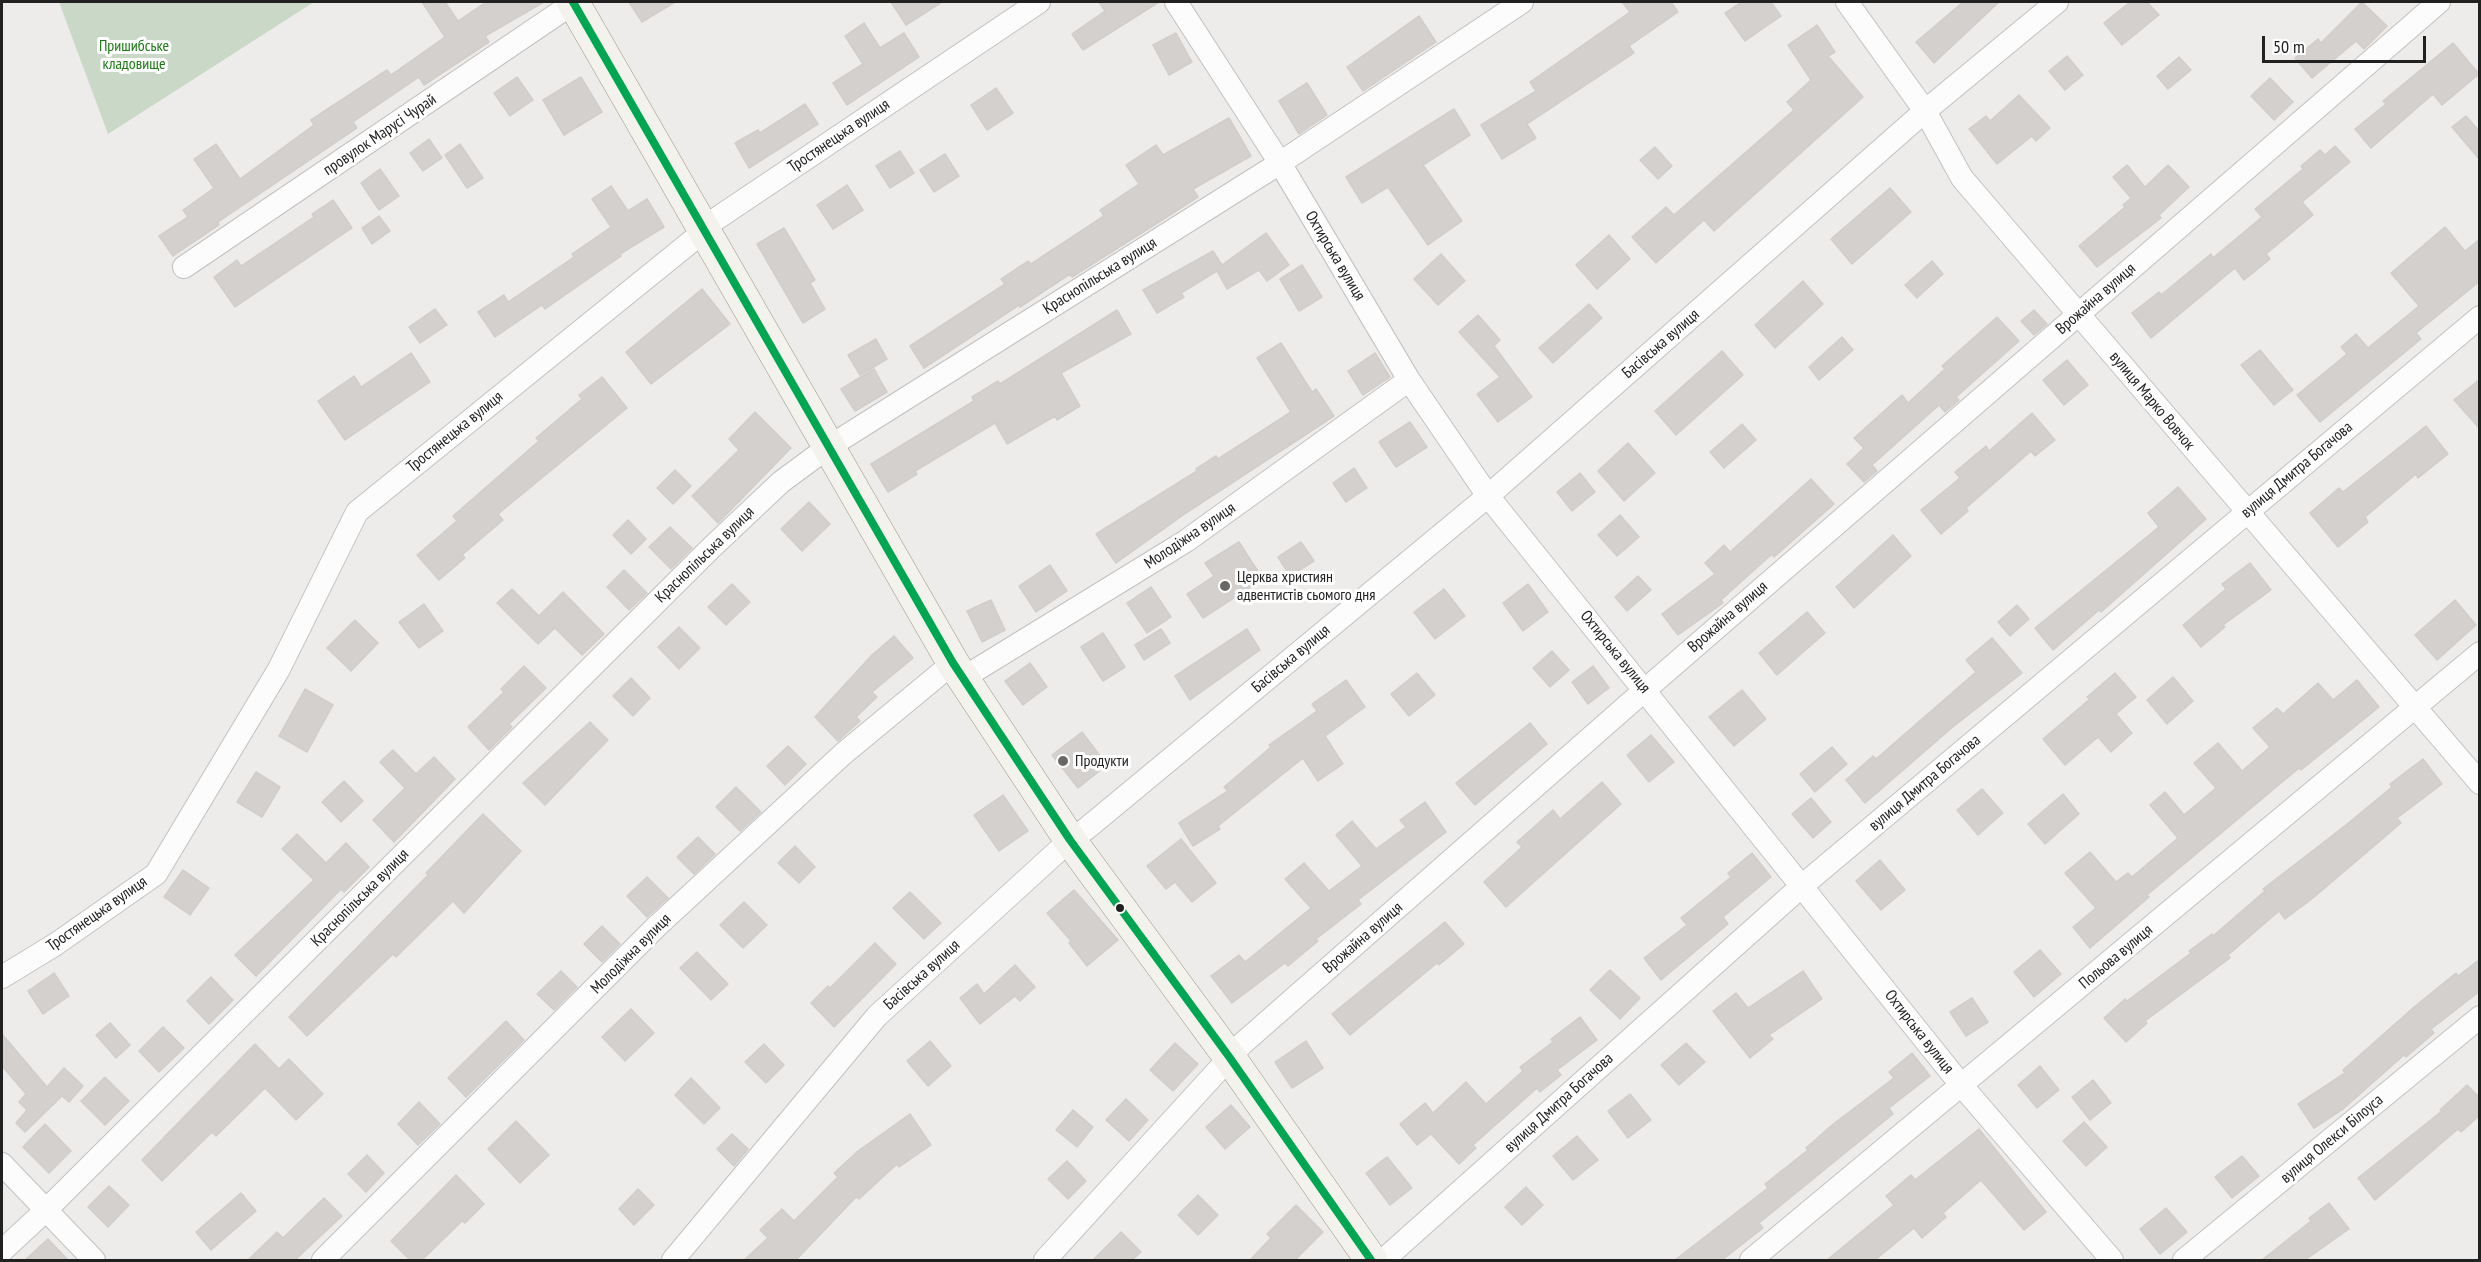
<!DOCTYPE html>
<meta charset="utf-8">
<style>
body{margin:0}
#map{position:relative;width:2481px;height:1262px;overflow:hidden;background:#eeecea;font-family:"PT Sans Narrow",sans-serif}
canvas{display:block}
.frame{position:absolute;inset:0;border:3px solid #212121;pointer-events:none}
.scale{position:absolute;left:2262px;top:36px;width:164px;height:27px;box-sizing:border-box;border:3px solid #212121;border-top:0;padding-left:8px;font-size:18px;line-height:21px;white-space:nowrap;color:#212121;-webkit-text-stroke:4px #fff;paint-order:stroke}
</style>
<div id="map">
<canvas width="2481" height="1262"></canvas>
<div class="frame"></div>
<div class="scale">50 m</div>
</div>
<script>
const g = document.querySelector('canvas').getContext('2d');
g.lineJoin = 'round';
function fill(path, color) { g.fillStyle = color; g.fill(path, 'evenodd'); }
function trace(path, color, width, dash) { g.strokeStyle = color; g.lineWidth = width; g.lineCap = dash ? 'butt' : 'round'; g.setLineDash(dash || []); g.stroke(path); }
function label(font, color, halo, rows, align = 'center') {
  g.font = font + ' "PT Sans Narrow",sans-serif'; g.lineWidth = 6; g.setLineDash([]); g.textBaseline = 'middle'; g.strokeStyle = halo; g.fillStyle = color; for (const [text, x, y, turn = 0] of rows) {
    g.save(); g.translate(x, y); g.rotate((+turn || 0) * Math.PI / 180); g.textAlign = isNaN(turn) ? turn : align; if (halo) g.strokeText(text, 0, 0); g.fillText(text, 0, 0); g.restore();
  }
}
fill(new Path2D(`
 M59 2H314L108 134Z`), '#c9d8c7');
const building = new Path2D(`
 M422 2H445L458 21 486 2H544L485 36 489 42 424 85 419 77 353 122 357 128 218 222 219 225 173 256 159 236 188 217 183 210 214 188 194 159 216 144 240 179 314 125 311 120 387 70 391 75 445 37Z
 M629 2H675L642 22Z
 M891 2H942L906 25Z
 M1099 2H1159L1083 50 1072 34 1105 11Z
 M1622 2H1671L1678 12 1629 46 1634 53 1527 124 1536 138 1502 159 1481 125 1536 91 1530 82 1630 12Z
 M1742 2H1771L1781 16 1745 41 1725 13Z
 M1963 2H1999L1934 63 1916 42Z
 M2130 2H2147L2159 15 2122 45 2104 23Z
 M2362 2 2387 26 2364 49 2356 41 2312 78 2295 58 2318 39 2321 43Z
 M1419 16 1436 42 1363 91 1347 67Z
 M864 23 880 48 904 33 919 57 847 105 833 83 863 64 845 36Z
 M1817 25 1835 52 1828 56 1863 97 1714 231 1704 220 1656 263 1632 237 1666 207 1674 215 1794 110 1787 102 1811 80 1788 45Z
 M1176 33 1192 62 1169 75 1153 45Z
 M2453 43 2479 74 2442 105 2433 94 2371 148 2355 129 2386 104 2383 101Z
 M2067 56 2083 75 2065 90 2049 71Z
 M2179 57 2191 70 2168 89 2157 76Z
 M517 77 533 100 510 116 494 93Z
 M581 77 602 112 564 135 543 100Z
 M2270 78 2293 102 2274 120 2251 96Z
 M1307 83 1327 115 1299 134 1279 101Z
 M996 88 1013 113 987 130 971 105Z
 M2019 95 2050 128 2036 141 2032 136 1997 164 1969 129 1986 116 1990 121Z
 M805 104 818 124 749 168 735 143 758 130 760 133Z
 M1454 109 1470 135 1423 165 1462 221 1428 245 1388 187 1362 203 1346 177Z
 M2466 116 2480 132V160L2452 127Z
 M1229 118 1251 156 1193 189 1198 197 1170 215 1072 277 1070 274 1020 307 1019 305 924 368 910 346 1005 284 1001 279 1028 261 1031 264 1104 216 1100 210 1139 184 1126 165 1156 145 1163 155Z
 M429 139 442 158 423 171 410 153Z
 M460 144 483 178 467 188 445 155Z
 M2335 146 2350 162 2302 202 2313 215 2266 254 2270 259 2244 280 2235 268 2151 338 2132 313 2159 292 2161 295 2211 254 2213 258 2262 217 2255 209 2303 169 2301 166 2320 150 2325 155Z
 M1655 147 1672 166 1658 179 1640 160Z
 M900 151 914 173 890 188 876 166Z
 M945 154 959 176 934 192 920 170Z
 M2127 165 2145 187 2168 165 2189 187 2159 215 2161 218 2097 267 2079 246 2125 207 2123 205 2131 198 2113 177Z
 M380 169 399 196 379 210 361 183Z
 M847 185 863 210 833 229 817 205Z
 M611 186 628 211 647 199 664 227 620 254 621 256 545 309 542 305 495 337 478 312 504 295 508 302 574 257 572 254 611 227 592 199Z
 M1890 188 1911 212 1852 264 1831 239Z
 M333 200 352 228 235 307 214 277 237 260 241 266 314 217 312 214Z
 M379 216 390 231 372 244 362 228Z
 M2445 227 2465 251 2480 239V281L2416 333 2421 339 2320 422 2297 395 2347 354 2341 347 2356 334 2368 348 2419 306 2391 273Z
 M784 228 815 280 810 283 825 309 803 323 757 244Z
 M1266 233 1289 265 1267 281 1259 270 1227 289 1217 271 1181 293 1184 297 1157 313 1143 290 1213 251 1222 265Z
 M1609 235 1630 259 1597 289 1576 265Z
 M1441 254 1465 281 1438 305 1414 279Z
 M1932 261 1943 274 1917 298 1905 285Z
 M1302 265 1322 297 1299 311 1280 279Z
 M1803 281 1823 304 1775 348 1755 325Z
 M702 289 730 324 651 384 626 352Z
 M1589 304 1602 318 1553 363 1539 348Z
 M435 309 447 325 420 343 409 327Z
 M1117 310 1131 334 1061 373 1080 406 1057 420 1055 416 1007 444 995 423 915 471 917 474 888 492 871 464 974 401 972 397 998 381 1000 384Z
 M2034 310 2047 324 2034 335 2021 321Z
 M1478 315 1500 340 1494 346 1532 397 1498 422 1477 394 1500 377 1459 332Z
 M1997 317 2019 341 1956 397 1959 400 1945 412 1939 405 1872 465 1877 471 1864 482 1847 464 1864 448 1854 438 1902 395 1908 403 1945 369 1942 366Z
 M1842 337 1853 350 1819 380 1809 367Z
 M876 339 887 359 860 375 848 355Z
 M1281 343 1312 392 1316 389 1334 416 1186 513 1116 563 1096 534 1197 471 1196 469 1216 456 1218 459 1291 412 1257 358Z
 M2260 350 2293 390 2274 405 2241 365Z
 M1722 351 1743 375 1676 435 1655 411Z
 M411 353 430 382 345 440 318 401 354 376 361 387Z
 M1375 353 1390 377 1363 395 1348 371Z
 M2067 360 2088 385 2064 405 2043 380Z
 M874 369 887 392 855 411 841 389Z
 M602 377 627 408 498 514 503 520 462 555 465 558 439 580 417 555 457 521 453 516 539 441 536 438 582 399 579 395Z
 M2480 379V429L2454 400Z
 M755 412 791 448 718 523 692 496 739 450 729 439Z
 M2032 413 2055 440 2035 456 2031 451 1966 508 1968 511 1941 534 1921 510 1960 478 1955 472 1986 446 1989 451Z
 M1410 422 1427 447 1396 467 1379 442Z
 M1742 424 1756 440 1724 468 1710 452Z
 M2426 426 2448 454 2418 478 2416 474 2365 517 2368 522 2338 547 2310 513 2339 488 2343 492Z
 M1628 443 1655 473 1624 501 1598 471Z
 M1354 468 1367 488 1346 502 1333 483Z
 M675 470 691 486 673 504 657 488Z
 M1580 473 1595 492 1572 511 1557 492Z
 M1811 479 1834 504 1774 557 1772 554 1721 600 1723 603 1678 635 1662 614 1715 574 1705 563 1724 545 1730 552Z
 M2178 487 2206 519 2101 612 2099 610 2053 650 2035 628 2159 527 2148 513Z
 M809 502 830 524 802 551 781 529Z
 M1620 515 1639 537 1617 556 1598 535Z
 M628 520 646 539 631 554 613 535Z
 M670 527 692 548 671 569 649 547Z
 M1893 535 1911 556 1854 608 1836 587Z
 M1239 542 1263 579 1203 618 1187 594 1214 576 1205 563Z
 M1301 542 1314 561 1290 576 1278 557Z
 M2250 563 2271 590 2223 625 2225 627 2201 647 2183 625 2226 589 2222 584Z
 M1050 565 1067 591 1036 612 1019 586Z
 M624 570 647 593 629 610 607 587Z
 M1638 576 1651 590 1627 611 1615 597Z
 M732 584 750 602 726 625 708 607Z
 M1528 584 1548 612 1523 631 1503 603Z
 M1151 587 1171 617 1147 633 1127 603Z
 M512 589 539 616 563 592 604 634 582 655 555 628 538 644 497 603Z
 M1444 589 1465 616 1435 639 1414 612Z
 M991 600 1005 630 982 642 967 611Z
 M2455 600 2476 625 2437 660 2415 635Z
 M424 604 443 631 419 648 399 622Z
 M2017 605 2029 619 2010 636 1998 622Z
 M1807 612 1825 633 1777 675 1759 653Z
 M355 620 378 643 351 671 327 648Z
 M679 627 700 648 679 669 658 647Z
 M1161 629 1170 643 1144 660 1135 645Z
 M1247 629 1260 650 1190 700 1175 676Z
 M1103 633 1125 667 1103 681 1081 647Z
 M894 636 913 658 872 692 877 697 856 717 860 721 838 741 815 717 872 655Z
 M1992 638 2022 673 1954 726 1865 803 1846 780 1873 756 1876 759 1976 672 1966 660Z
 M1552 651 1569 670 1550 687 1533 668Z
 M1030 663 1047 687 1023 705 1005 681Z
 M524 666 546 688 509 724 512 727 489 750 468 727 504 692 501 689Z
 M1593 666 1609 688 1588 704 1572 682Z
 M1417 673 1435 695 1409 716 1391 694Z
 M2115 673 2136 697 2116 714 2132 733 2111 752 2098 737 2065 765 2043 739 2090 699 2087 697Z
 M2173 677 2193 701 2167 724 2147 700Z
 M631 678 650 698 633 716 613 696Z
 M1346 680 1365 707 1325 736 1343 764 1318 781 1303 758 1218 826 1220 829 1193 846 1179 823 1228 791 1224 787 1271 747 1269 745 1317 711 1312 704Z
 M2357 680 2379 707 2301 770 2299 768 2147 895 2149 897 2090 948 2073 927 2096 908 2065 873 2090 852 2116 882 2128 873 2132 877 2178 838 2150 805 2165 792 2184 815 2216 788 2194 763 2218 743 2242 771 2270 747 2253 728 2277 708 2283 714 2318 683 2333 700Z
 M305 689 333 705 307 752 279 736Z
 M1742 690 1766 719 1734 746 1709 717Z
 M590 722 608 740 545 805 523 783Z
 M1530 723 1547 744 1475 805 1456 783Z
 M1082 732 1107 765 1078 788 1052 755Z
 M1651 735 1674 762 1649 782 1627 755Z
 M788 746 806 764 785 785 767 766Z
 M1832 747 1847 764 1815 792 1800 774Z
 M393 750 416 774 434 757 455 779 394 842 373 820 405 788 380 762Z
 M2423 759 2442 784 2397 818 2401 823 2313 898 2285 919 2279 911 2228 955 2230 958 2145 1021 2147 1023 2126 1042 2104 1018 2125 999 2127 1001 2191 953 2189 951 2212 934 2213 936 2265 891 2263 889 2346 825 2392 787 2390 784Z
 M256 772 280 787 262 817 237 802Z
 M344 781 363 801 341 822 322 802Z
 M1602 782 1621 804 1506 907 1484 882 1522 847 1517 842 1553 810 1560 819Z
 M736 787 761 812 740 831 716 807Z
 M1982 789 2003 813 1978 835 1957 810Z
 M2063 794 2079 814 2045 844 2028 824Z
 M1003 795 1028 831 999 851 974 815Z
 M1811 798 1831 822 1813 838 1792 814Z
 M1425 802 1446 832 1358 900 1361 904 1316 939 1318 941 1288 966 1285 963 1232 1003 1211 976 1239 955 1245 962 1311 908 1285 879 1304 863 1329 891 1362 866 1336 835 1352 821 1376 849 1406 827 1400 820Z
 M483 814 521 851 464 913 453 901 396 957 393 954 307 1036 289 1017 428 875 426 873Z
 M297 834 326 863 346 843 369 867 344 892 341 889 256 976 235 955 314 880 282 849Z
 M698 837 715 854 694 874 677 857Z
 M1181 839 1216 883 1192 902 1175 882 1166 889 1147 866Z
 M795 846 815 867 799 883 778 863Z
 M1752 853 1771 877 1723 917 1728 924 1661 980 1644 958 1687 925 1681 918 1731 877 1728 873Z
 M1880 860 1905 890 1881 910 1856 881Z
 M183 870 209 888 190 915 164 897Z
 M647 877 668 898 647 917 627 896Z
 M1074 890 1118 940 1087 966 1069 943 1071 941 1047 913Z
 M910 892 941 923 924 939 893 908Z
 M744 902 767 925 743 948 720 925Z
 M1445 922 1464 944 1439 965 1437 963 1350 1035 1332 1014Z
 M602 926 620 944 602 962 584 944Z
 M875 943 896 964 834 1027 811 1003 828 986 830 988Z
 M2040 950 2061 974 2034 997 2014 972Z
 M697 952 728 984 711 1000 680 968Z
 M2480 959V991L2431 1029 2434 1033 2406 1057 2404 1055 2343 1109 2314 1128 2298 1104 2345 1073 2343 1070 2413 1008 2456 973 2458 976Z
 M1015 965 1035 987 1020 1001 1015 996 980 1024 960 998 977 984 984 994Z
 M1610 970 1640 998 1620 1019 1590 990Z
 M561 971 577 987 554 1010 537 994Z
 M1803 971 1822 999 1769 1035 1773 1039 1750 1058 1713 1011 1736 993 1748 1008Z
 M54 973 69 996 43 1014 28 991Z
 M211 977 233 1000 209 1024 187 1001Z
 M1972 998 1988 1022 1966 1036 1950 1012Z
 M631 1009 654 1033 625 1061 602 1037Z
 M1580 1017 1597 1040 1557 1070 1561 1075 1540 1092 1537 1088 1473 1145 1476 1148 1459 1164 1431 1134 1417 1145 1400 1124 1425 1103 1433 1113 1466 1082 1486 1104 1523 1071 1520 1067 1553 1042 1551 1039Z
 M506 1021 524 1040 466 1097 448 1078Z
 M110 1023 130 1045 116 1058 96 1035Z
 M163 1027 184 1048 159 1072 139 1051Z
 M2 1034 47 1087 64 1068 83 1086 69 1102 62 1096 25 1132 16 1123 27 1110 19 1102 26 1094 2 1066Z
 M930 1041 951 1066 928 1086 907 1061Z
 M1306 1041 1323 1068 1292 1088 1275 1062Z
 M1175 1043 1198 1064 1173 1091 1150 1070Z
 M1686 1043 1705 1062 1679 1085 1661 1065Z
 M255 1044 279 1069 289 1059 323 1094 296 1120 265 1088 216 1136 212 1132 162 1181 142 1160Z
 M764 1044 784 1065 766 1083 745 1062Z
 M1912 1053 1930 1076 1889 1108 1893 1114 1759 1223 1763 1228 1722 1260H1675L1768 1188 1765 1184 1808 1150 1806 1148 1832 1125 1894 1078 1889 1072Z
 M2040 1066 2059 1090 2037 1108 2018 1085Z
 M105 1077 129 1101 105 1125 81 1101Z
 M691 1078 720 1108 704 1124 675 1095Z
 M2093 1080 2111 1103 2090 1120 2072 1097Z
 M2467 1085 2480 1098V1115L2461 1132 2458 1129 2375 1200 2358 1178 2442 1111 2440 1110Z
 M1630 1094 1651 1120 1628 1138 1608 1111Z
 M1126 1099 1148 1120 1129 1141 1106 1120Z
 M419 1102 440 1124 418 1145 398 1124Z
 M1231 1105 1250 1127 1225 1149 1206 1127Z
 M1073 1110 1093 1127 1077 1147 1056 1130Z
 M910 1114 931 1145 899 1167 897 1164 859 1199 856 1197 796 1260H744L768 1238 760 1230 782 1209 794 1221 838 1177 834 1173 858 1151Z
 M516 1121 549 1155 520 1183 488 1149Z
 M2084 1122 2107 1147 2086 1166 2063 1141Z
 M45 1124 71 1151 49 1173 23 1147Z
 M1979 1129 2046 1212 2024 1230 1981 1180 1943 1213 1946 1217 1922 1238 1914 1228 1875 1260H1827L1894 1205 1886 1196 1911 1175 1915 1180Z
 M732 1134 748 1149 734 1166 717 1149Z
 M1577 1136 1598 1160 1573 1180 1553 1156Z
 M367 1155 384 1173 366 1192 348 1174Z
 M2242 1156 2259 1176 2232 1198 2215 1177Z
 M1387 1157 1412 1188 1390 1205 1366 1173Z
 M1067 1161 1086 1181 1068 1199 1048 1179Z
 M456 1175 484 1204 465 1223 462 1221 422 1260H410L391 1241Z
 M109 1186 129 1205 108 1227 88 1207Z
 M1526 1187 1543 1205 1522 1225 1505 1207Z
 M638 1189 654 1205 634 1225 619 1209Z
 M241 1193 256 1211 211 1250 196 1232Z
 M1198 1195 1218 1215 1198 1235 1178 1215Z
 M324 1198 342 1216 295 1260H248L277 1232 283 1238Z
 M2329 1203 2349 1229 2305 1260H2262L2311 1221 2309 1218Z
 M1296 1205 1323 1232 1295 1260H1250L1271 1238 1267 1234Z
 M2166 1208 2187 1232 2160 1254 2140 1229Z
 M1121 1232 1141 1252 1132 1260H1093Z
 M48 1239 68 1260H25Z`);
fill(building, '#d3d0ce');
trace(building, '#d1cdcb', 1.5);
const street = new Path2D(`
 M1176 2 1280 163 1409 380 1488 496 1962 1086 2112 1260
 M1847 2 1925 111 1962 178 2480 783
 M184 267 575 2
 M963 678 1186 541 1409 380
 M2 977 56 944 156 874 279 669 357 512 703 232 716 219 1039 2
 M2 1164 94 1260
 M2 1251 45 1211 712 547 781 482 827 448 1280 163 1522 2
 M323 1260 656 927 843 754 953 663
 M673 1260 877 1016 1070 840 1086 829 1488 496 1925 111 2057 2
 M1045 1260 1242 1044 1646 689 2439 2
 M1380 1260 1389 1255 1803 885 2480 317
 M1751 1260 2480 653
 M2184 1260 2480 1017`);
const secondary = new Path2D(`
 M573 2 953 663 1070 840 1230 1058 1371 1260`);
trace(street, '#c2c1c0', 24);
trace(secondary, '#989682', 33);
trace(street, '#fcfcfc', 22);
trace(secondary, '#f3f2ed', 32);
trace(new Path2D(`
 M573 2 953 663 1070 840 1230 1058 1371 1260`), '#00a651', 8);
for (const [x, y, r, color] of [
 [1225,586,6,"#696867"],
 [1063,761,6,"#696867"],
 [1120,908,5,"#212121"]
]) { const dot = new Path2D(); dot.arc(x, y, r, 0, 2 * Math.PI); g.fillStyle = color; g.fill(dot); trace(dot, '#fff', 2); }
label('16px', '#1b7a13', '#fff', [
 ["Пришибське",134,46],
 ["кладовище",134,64]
]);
label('16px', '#212121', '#fff', [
 ["провулок Марусі Чурай",380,135,-34],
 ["Тростянецька вулиця",839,136,-34],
 ["Охтирська вулиця",1335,256,59],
 ["Краснопільська вулиця",1100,276,-32],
 ["Врожайна вулиця",2096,299,-41],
 ["Басівська вулиця",1661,344,-41],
 ["вулиця Марко Вовчок",2152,401,50],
 ["Тростянецька вулиця",455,432,-39],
 ["вулиця Дмитра Богачова",2297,470,-40],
 ["Молодіжна вулиця",1190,536,-34],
 ["Краснопільська вулиця",705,555,-44],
 ["Врожайна вулиця",1728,617,-41],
 ["Охтирська вулиця",1615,652,51],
 ["Басівська вулиця",1291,659,-40],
 ["вулиця Дмитра Богачова",1925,783,-40],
 ["Краснопільська вулиця",360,898,-45],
 ["Тростянецька вулиця",97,914,-35],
 ["Врожайна вулиця",1363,938,-41],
 ["Молодіжна вулиця",631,954,-45],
 ["Польова вулиця",2116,957,-40],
 ["Басівська вулиця",922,975,-42],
 ["Охтирська вулиця",1919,1032,52],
 ["вулиця Дмитра Богачова",1559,1103,-42],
 ["вулиця Олекси Білоуса",2332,1139,-40]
]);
label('16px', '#212121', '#fff', [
 ["Церква християн",1237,577],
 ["адвентистів сьомого дня",1237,595],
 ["Продукти",1075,761]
], 'left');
</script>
